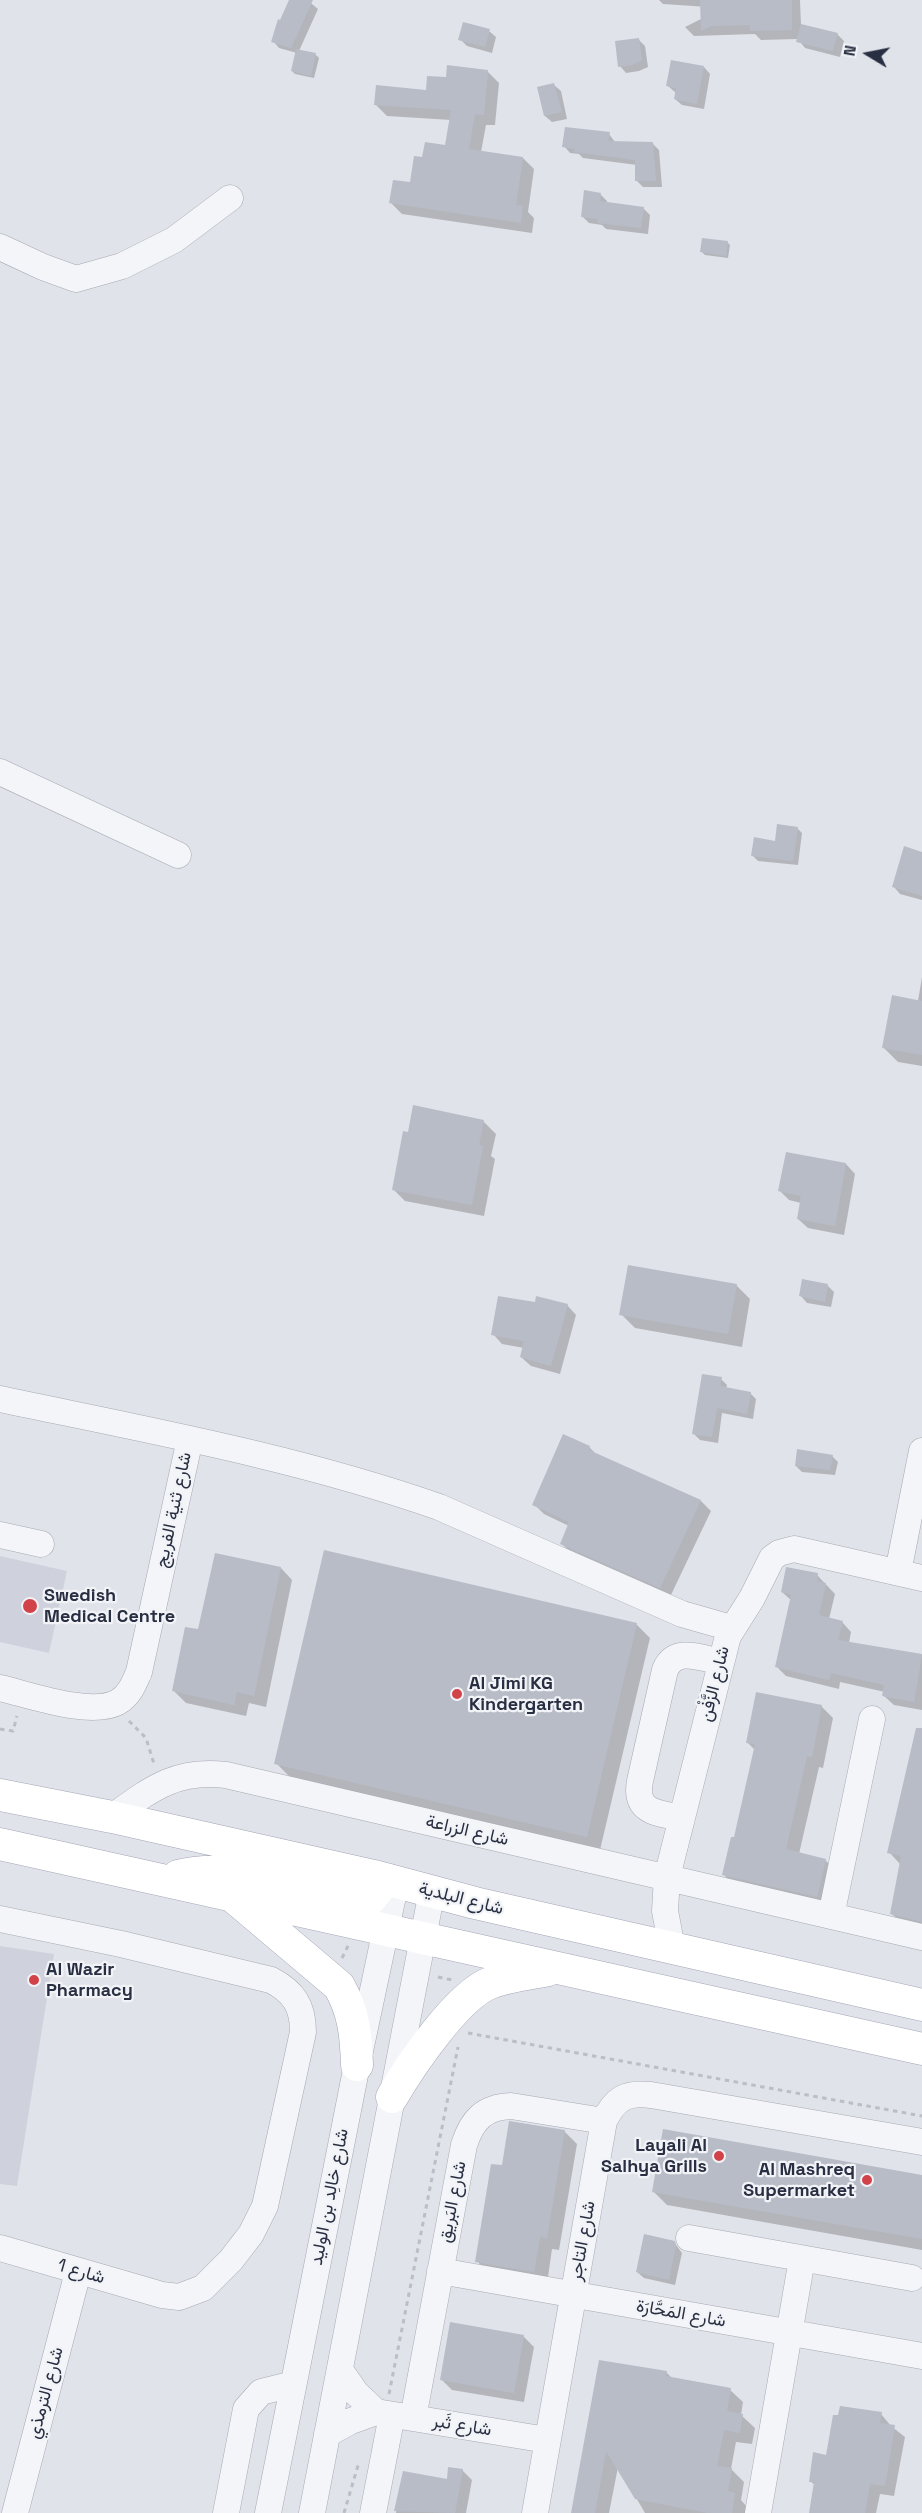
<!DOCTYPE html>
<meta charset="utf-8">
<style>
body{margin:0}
#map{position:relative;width:922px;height:2513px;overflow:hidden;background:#e1e3ea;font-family:"Space Grotesk",sans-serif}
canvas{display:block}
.north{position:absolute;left:838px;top:24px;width:60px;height:60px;-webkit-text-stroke:4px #f1f3f7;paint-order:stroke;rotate:280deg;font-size:16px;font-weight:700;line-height:24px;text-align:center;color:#292f42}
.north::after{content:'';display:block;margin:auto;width:21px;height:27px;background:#292f42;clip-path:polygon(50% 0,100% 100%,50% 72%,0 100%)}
</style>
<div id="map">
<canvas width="922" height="2513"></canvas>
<div class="north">N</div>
</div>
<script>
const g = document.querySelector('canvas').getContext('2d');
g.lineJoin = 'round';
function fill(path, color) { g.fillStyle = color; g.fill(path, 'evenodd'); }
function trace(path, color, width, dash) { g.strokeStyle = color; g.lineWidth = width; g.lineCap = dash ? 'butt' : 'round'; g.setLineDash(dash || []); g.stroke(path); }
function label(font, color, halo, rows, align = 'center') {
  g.font = font + ' "Space Grotesk",Vazirmatn,sans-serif'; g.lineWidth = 4.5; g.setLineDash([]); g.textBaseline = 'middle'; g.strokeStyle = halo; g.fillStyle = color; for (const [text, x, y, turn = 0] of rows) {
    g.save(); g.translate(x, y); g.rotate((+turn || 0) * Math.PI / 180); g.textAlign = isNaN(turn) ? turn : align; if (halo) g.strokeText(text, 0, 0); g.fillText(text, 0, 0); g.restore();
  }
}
fill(new Path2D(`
 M0 1556 67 1571 49 1653 0 1642Z
 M0 1946 54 1954 17 2186 0 2184Z`), '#cfd2dc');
fill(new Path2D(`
 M291 0H307L318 9 299 51 316 55 319 58 314 78 295 74 292 71 297 53 279 48 273 41Z
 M659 0H800L801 25 837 34 844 41 840 57 805 48 798 39 761 40 755 34 694 36 685 27 723 8 663 4Z
 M489 31 496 37 492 53 467 46 460 39Z
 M639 40 645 46 648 67 639 71 626 73 620 66Z
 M704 67 710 74 704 109 682 105 675 99 676 93 668 86Z
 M488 72 499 83 495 125H486L481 152 523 158 534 169 528 212 534 218 532 233 402 214 391 203 411 184 424 159 446 146 451 120 387 116 376 105 427 91 447 79Z
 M554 85 561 91 567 119 552 122 545 116 539 88Z
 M609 134 615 142 652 143 659 150 662 187H643L636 180 637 165 583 158 579 154 570 153 564 146Z
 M600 194 607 201V204L643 208 650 215 648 234 606 229 602 225 589 223 583 217Z
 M727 242 730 245 728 258 705 255 702 252Z
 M797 828 802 833 798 865 758 861 753 856Z
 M922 853V900L900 894 894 887Z
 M922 977V1066L898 1062 884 1048 918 1001Z
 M483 1121 496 1134 491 1156 495 1159 484 1216 405 1201 393 1189 409 1133Z
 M846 1164 855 1174 844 1235 808 1228 798 1219 801 1203 789 1200 780 1191Z
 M736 1285 750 1299 742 1347 635 1328 621 1314Z
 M828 1286 834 1292 831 1307 807 1303 801 1296Z
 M536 1304 567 1305 576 1315 560 1374 531 1366 521 1357 524 1348 502 1344 493 1334Z
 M721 1379 727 1385 726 1389 750 1393 756 1399 753 1419 722 1413 718 1443 700 1440 694 1434Z
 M589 1447 597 1455 701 1501 711 1511 670 1597 571 1553 561 1543 569 1526 544 1514 534 1504Z
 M832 1456 838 1462 835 1475 802 1472 796 1466Z
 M281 1568 292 1580 266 1707 249 1703 246 1716 186 1703 174 1691 199 1631Z
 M817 1575 835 1594 829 1619 842 1622 851 1632 849 1643 922 1655V1710L894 1705 884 1696 885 1692 840 1682 839 1689 786 1676 777 1667 792 1601 782 1592Z
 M636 1624 650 1638 600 1850 290 1777 276 1763Z
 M821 1706 833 1718 823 1768 819 1767 799 1854 825 1860 837 1872 829 1908 735 1886 724 1875 735 1839 755 1750 747 1742Z
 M922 1742V1930L904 1925 892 1914 900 1864 889 1852Z
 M564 2131 577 2144 559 2250 552 2249 547 2284 489 2274 477 2261 504 2167Z
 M922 2177V2250L667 2205 653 2191Z
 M674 2242 682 2253 675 2285 644 2278 637 2272Z
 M523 2336 534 2347 524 2402 452 2390 441 2379Z
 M600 2361 666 2372 673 2379 730 2390 743 2402 741 2415 755 2428 752 2444 736 2442 731 2469 744 2482 741 2500 747 2507 746 2513H645L618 2467 609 2513H572Z
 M881 2414 891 2426 905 2437 894 2496 880 2494 876 2513H810L815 2485 810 2481 828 2456Z
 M462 2470 472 2480 466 2513H396L404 2472 448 2481Z`), '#0003');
fill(new Path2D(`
 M289 0H313L291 48 271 42 278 19 280 20Z
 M700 0H792V30L750 31V25L711 26 701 31Z
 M463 22 490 29 485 47 458 40Z
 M801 24 838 33 833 51 796 42Z
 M639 38 642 60 632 65 618 67 615 41Z
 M296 49 316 53 311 76 291 71Z
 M671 60 704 66 697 104 674 99 676 88 666 86Z
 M447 65 488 70 484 115 475 114 469 149 523 157 516 205 523 206 521 223 389 203 393 180 410 182 414 156 422 157 425 142 445 145 451 110 374 105 376 85 426 90 427 76 446 77Z
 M554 83 562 112 544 116 537 87Z
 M565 127 610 132 608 141 653 142 656 181H635V160L574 152 575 149 562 147Z
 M584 190 601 193 600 201 644 207 641 228 597 223 598 219 581 217Z
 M702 238 728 241 726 256 700 252Z
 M777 824 798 827 793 861 751 856 754 837 775 841Z
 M904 846 922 852V896L892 887Z
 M892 995 922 1001V1055L882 1048Z
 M413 1105 484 1120 479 1145 483 1146 472 1205 392 1190 403 1131 408 1132Z
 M786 1152 846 1163 835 1226 797 1219 801 1196 778 1191Z
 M628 1265 737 1284 728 1334 619 1315Z
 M802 1279 828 1284 825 1302 799 1296Z
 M498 1296 535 1302 536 1296 568 1304 551 1366 520 1357 524 1341 491 1335Z
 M702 1374 722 1377 720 1386 751 1392 747 1414 717 1408 712 1437 692 1434Z
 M563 1434 590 1446 589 1450 701 1500 660 1588 560 1544 569 1522 532 1505Z
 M797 1449 833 1455 830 1470 795 1466Z
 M324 1550 637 1623 587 1837 274 1764Z
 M215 1553 281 1567 254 1696 237 1692 234 1705 172 1691 185 1627 198 1629Z
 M786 1567 818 1573 817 1581 826 1583 819 1615 843 1621 838 1640 922 1654 914 1702 882 1696 884 1685 831 1673 829 1680 775 1667 791 1595 781 1592Z
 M756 1692 822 1705 812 1757 807 1756 786 1849 826 1859 817 1897 722 1875 731 1837H734L755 1744 746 1743Z
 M916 1728H922V1922L890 1914 901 1856 887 1853Z
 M509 2121 565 2130 547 2238 540 2237 534 2272 475 2262 491 2164 502 2165Z
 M663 2129 922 2175V2239L652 2192Z
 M644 2234 675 2241 676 2245 669 2280 636 2272Z
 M450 2322 524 2335 514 2393 440 2380Z
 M599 2360 667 2371 666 2376 731 2388 727 2411 743 2414 740 2433 724 2430 717 2466 732 2468 728 2491 735 2493 732 2513H708L635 2499 606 2451 595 2513H571Z
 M840 2406 882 2412 880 2423 895 2425 885 2486 870 2484 865 2513H809L814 2482H809L813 2452 826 2455 833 2415H838Z
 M448 2467 463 2469 455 2513 394 2511 403 2471 447 2479Z`), '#b8bcc7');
const minor = new Path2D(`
 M0 247 43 267 76 279 122 266 174 240 230 198
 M0 772 178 855
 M0 1399C147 1430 296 1457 439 1507L682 1614 731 1628
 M0 1535 41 1544
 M898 1572 922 1451
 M0 1688C30 1695 91 1717 118 1702 130 1695 134 1683 139 1672L190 1439
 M112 1817C151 1789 176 1769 226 1775L922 1937
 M682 1818C658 1813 634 1813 640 1781L665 1670C675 1646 701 1658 721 1662
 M831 1916 872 1719
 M0 1919 121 1944 271 1980C294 1992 303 2006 303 2032L265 2206 251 2234 231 2260 203 2288 179 2297 162 2295 0 2248
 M672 1948 665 1911 667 1877 728 1636 752 1598 772 1558 779 1553 794 1549 922 1578
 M689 2238 912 2278
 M440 2271 922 2356
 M340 2370 356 2393 376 2412
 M413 2418 464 2145C472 2120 484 2107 511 2106L604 2121
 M327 2434 351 2421 376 2412 547 2440
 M15 2513 78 2272
 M226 2513 246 2409 261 2392 293 2384
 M268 2513 357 2065 396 1882
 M312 2513 432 1891
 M373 2513 392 2415
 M535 2513 604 2121C615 2099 625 2092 651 2095L922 2142
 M758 2513 802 2259`);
const major = new Path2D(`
 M0 1795 112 1817 374 1876 475 1903 922 2005
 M0 1844 922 2049
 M178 1876C234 1861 307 1889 364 1899L371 1898 379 1888 378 1881 374 1876
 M236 1899 339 1986C354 2012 356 2035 357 2065
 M392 2097C410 2066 457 1996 490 1983 508 1976 529 1974 548 1970`);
trace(minor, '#a6a9b4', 27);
trace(major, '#a0a6b6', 33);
trace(new Path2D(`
 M129 1721 146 1738 154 1764
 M0 1729 13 1731 17 1716
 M342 1958 348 1946
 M438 1977 452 1980
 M468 2033 922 2116
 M389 2394 458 2047
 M344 2513 359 2462`), '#bbbec5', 3, [4.5, 4.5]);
trace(minor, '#f4f5f8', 26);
trace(major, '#fff', 32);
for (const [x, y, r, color] of [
 [30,1606,8,"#d14349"],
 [457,1694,6,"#d14349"],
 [34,1980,6,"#d14349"],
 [719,2156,6,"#d14349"],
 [867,2180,6,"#d14349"]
]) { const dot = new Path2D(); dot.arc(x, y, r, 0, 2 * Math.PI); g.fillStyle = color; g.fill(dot); trace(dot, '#f1f3f7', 2); }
label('18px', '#292f42', '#f1f3f7', [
 ["شارع ثنية الفريج",174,1510,-78],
 ["شارع الزَّفْن",715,1684,-76],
 ["شارع الزراعة",467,1831,13],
 ["شارع البلدية",461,1899,14],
 ["شارع خالِد بن الوليد",330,2197,-79],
 ["شارع البَريق",453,2202,-79],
 ["شارع التاجر",583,2241,-80],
 ["شارع 1",81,2272,16],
 ["شارع المَحَّارَة",681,2314,10],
 ["شارع الترمذي",46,2393,-75],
 ["شارع ثَبر",462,2426,9]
]);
label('bold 18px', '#292f42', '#f1f3f7', [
 ["Swedish",44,1596],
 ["Medical Centre",44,1617],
 ["Al Jimi KG",469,1684],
 ["Kindergarten",469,1705],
 ["Al Wazir",46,1970],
 ["Pharmacy",46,1991],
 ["Layali Al",707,2146,"right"],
 ["Salhya Grills",707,2167,"right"],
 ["Al Mashreq",855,2170,"right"],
 ["Supermarket",855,2191,"right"]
], 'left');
</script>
